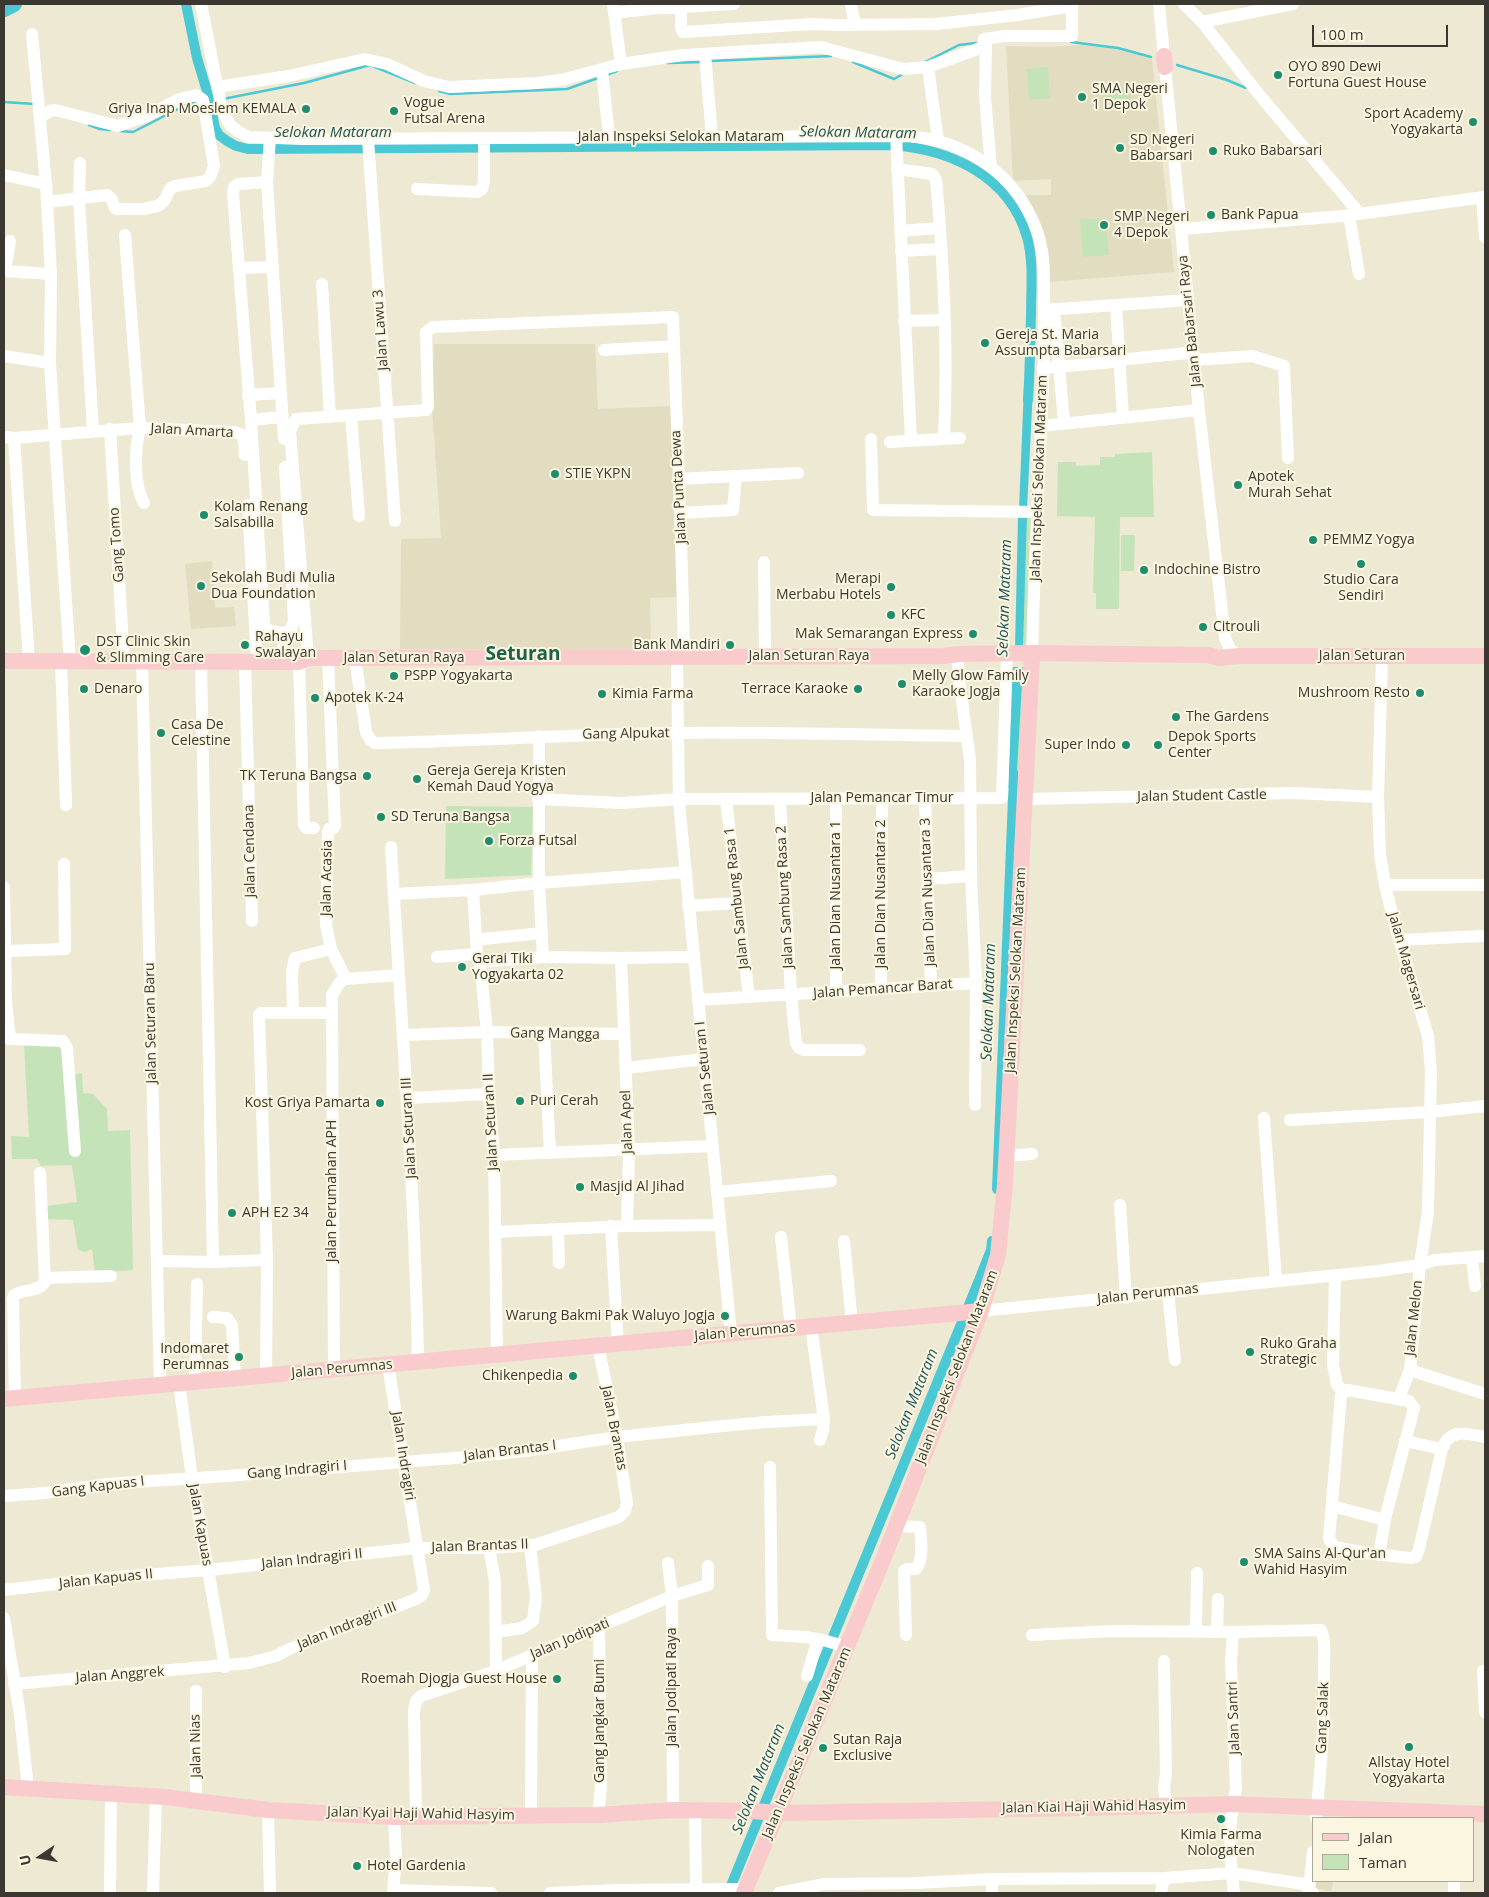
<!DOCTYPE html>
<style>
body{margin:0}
#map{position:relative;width:1489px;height:1897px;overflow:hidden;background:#ede9d3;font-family:"Open Sans",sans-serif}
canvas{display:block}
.frame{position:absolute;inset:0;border:5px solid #3a3830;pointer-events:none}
.legend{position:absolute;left:1312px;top:1817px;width:162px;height:65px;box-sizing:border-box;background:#faf6e0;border:1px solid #adaa9a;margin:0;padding:6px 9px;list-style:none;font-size:15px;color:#3a3830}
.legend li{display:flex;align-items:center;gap:10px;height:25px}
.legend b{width:25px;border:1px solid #adaa9a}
.north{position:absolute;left:15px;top:1832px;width:50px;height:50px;-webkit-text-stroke:4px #faf6e0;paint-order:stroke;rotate:258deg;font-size:14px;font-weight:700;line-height:20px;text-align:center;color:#3a3830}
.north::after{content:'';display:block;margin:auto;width:18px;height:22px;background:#3a3830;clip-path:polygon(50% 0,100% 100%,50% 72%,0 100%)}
.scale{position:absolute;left:1312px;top:25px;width:136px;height:22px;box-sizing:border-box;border:2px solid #3a3830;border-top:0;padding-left:6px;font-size:15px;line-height:18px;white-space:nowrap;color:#3a3830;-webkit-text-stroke:4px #faf6e0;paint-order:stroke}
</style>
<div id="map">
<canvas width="1489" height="1897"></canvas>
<div class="frame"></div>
<ul class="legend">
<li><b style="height:6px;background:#f9cbcc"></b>Jalan</li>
<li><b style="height:14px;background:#c5e3b8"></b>Taman</li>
</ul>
<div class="north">U</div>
<div class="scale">100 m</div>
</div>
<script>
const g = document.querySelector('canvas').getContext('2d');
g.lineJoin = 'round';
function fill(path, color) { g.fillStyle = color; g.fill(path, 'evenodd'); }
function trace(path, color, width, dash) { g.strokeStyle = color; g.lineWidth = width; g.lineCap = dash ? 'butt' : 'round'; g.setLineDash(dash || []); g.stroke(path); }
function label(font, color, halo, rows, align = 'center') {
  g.font = font + ' "Open Sans",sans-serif'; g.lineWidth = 4; g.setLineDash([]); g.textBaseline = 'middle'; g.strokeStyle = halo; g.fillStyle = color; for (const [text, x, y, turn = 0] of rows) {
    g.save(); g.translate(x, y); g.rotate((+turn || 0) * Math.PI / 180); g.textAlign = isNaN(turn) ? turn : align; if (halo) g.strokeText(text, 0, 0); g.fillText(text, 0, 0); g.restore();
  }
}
fill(new Path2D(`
 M1082 45 1118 49 1152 59 1174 272 1048 282 1024 195H1051V179L1013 181 1006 46 1046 47Z
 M434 344H595L598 409 672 406 679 597 650 598 651 649H400L401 539 441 538 432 408Z
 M212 561 215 608 234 607 236 626 191 629 185 564Z
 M1313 1881H1334L1331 1891 1310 1888Z`), '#e2ddc0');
fill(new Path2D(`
 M1048 67 1050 98 1029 100 1027 69Z
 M1130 87 1131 106 1103 107 1102 88Z
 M1105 218 1109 255 1083 257 1080 220Z
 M1152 452 1154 517H1120L1119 609H1096V593H1093L1095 517 1057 516 1058 462H1076V466L1100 465V457H1115V454Z
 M1027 517H1032L1028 649H1023Z
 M1121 535H1135L1134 571H1121Z
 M1023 667H1027L1021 788H1016Z
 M446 806 533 807 531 875 445 879Z
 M24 1044 62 1045 74 1075 82 1073 83 1093 93 1094 107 1109 108 1131 130 1130 133 1270 95 1273 92 1249 85 1252 78 1250 73 1220 48 1219 46 1206 77 1202 72 1165 41 1166 37 1159H12L11 1136 29 1137Z`), '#c5e3b8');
fill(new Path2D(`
 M1024 387 1033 388 1027 509H1019Z
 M1018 517H1027L1023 649 1015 648Z
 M1012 667H1023L1016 788H1008Z`), '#4ac8d4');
trace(new Path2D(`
 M1071 42 1118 48 1151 57
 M710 61 831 56
 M853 62 894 79 903 74
 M925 62 959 45 976 43
 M667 63 702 62
 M1177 65 1227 80 1246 88
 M606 75 617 71
 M439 91 450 94 567 89 598 78
 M223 99 304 83 370 65 415 83
 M4 102 34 104
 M89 125 100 129 110 130
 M120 131 133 132 184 106 198 102`), '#4ac8d4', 2.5);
trace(new Path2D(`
 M186 4 197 58 209 98 215 128 219 135 227 141 236 146 248 149 891 145C949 149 1009 175 1027 237 1034 262 1031 290 1031 316 1030 344 1030 372 1028 400
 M997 1189 1014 774
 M728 1893 980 1278 991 1250 992 1241`), '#4ac8d4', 10);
trace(new Path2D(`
 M4 9 14 4`), '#4ac8d4', 16);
trace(new Path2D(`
 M201 4 221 105 226 118 231 126 239 132 249 137 303 139 908 136C967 141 1016 174 1037 231 1045 253 1044 275 1044 298 1045 327 1044 356 1043 385 1039 476 1034 567 1032 657
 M613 4 621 64
 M682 4V7L734 4
 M851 4 855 25
 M1159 4 1164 56
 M1184 4 1202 22 1257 92 1360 214
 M614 13 658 8H681V28L683 32 812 24 837 25 936 24 1018 15 1072 6 1071 4
 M1202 22 1293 4
 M32 34 46 184
 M986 46 985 97 991 167
 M705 54 712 137
 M928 67 938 141
 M1165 67 1199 410 1225 638 1230 649 1239 656
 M602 70 609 137
 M217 87 289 76 365 59 387 64 424 81 449 87 536 83 561 80 621 64 683 55 821 47 903 69 928 67 986 46 984 39 1005 36H1072V6
 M41 117 50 111 55 110 118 126 151 114 179 99 196 95 203 100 214 166 210 177 206 181 175 186 170 189 164 201 158 206 143 209H118L115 208 111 198 107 195 47 202
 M896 135 911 441
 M270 138 267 182 284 439
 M368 139 395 521
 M80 163 79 199 93 431
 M897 169 932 174 936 180C944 266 948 353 944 438
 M4 175 46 184 51 274 50 363 70 661
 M267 182 238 184 234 187 233 193 251 420 264 623 265 628 271 631 283 633 284 662
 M417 189 477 192 482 189 484 181V138
 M1482 197 1485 237
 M1349 215 1359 274
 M1181 229 1343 216 1485 197
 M900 231 940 228
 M125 235 140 428C135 448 133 484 144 503
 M901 251 941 249
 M239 268 273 267
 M4 271 51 274
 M5 271 10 241
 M322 284 330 417
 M1116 305 1123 418
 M1054 309 1064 423
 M1044 310 1188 300
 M904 321 944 320
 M604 350 674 346
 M4 356 50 363
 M1194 360 1252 356 1284 366 1288 458
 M1043 368 1115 362 1119 360 1187 353 1194 355
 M248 395 281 393
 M351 416 359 516
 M251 420 282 417
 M1041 426 1199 410
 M110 429 124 661
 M4 437 14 438 140 428 233 432 241 434 244 440 245 455
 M14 438 29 661
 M871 439 873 510 1038 512
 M890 442 960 438
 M678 479 798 473
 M248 505 257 662
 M681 513 733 510 736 476
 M764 562 765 656
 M283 633 291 630 294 620 285 467
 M958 654V672L970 759 971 876 976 983 975 1105
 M677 657 679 803 731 1334
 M1382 657 1378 797 1380 854 1385 885 1394 922 1428 1036 1431 1071 1428 1212 1420 1265 1410 1370 1399 1398
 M308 658 290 431 296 419 426 410 428 407 426 332 433 327 673 317C677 430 682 543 684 657
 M328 658 335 826 333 829H329L328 832 326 925 331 949 346 979
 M355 658 366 732 370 739 375 743C476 741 577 734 678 733 775 732 871 735 967 736
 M61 661 66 805
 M142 662 160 1385
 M201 662 213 1262
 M245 662 252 921
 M299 662 304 825 306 828H314
 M539 736V883L543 957
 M836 798V992
 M925 798 931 986
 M538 799 622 803 679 799 1002 798 1007 657
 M726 799 749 997
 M780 799 791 994 796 1043 799 1048 804 1050H860
 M1026 799 1294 793 1378 797
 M391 847C401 1019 415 1190 418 1362
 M928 879 971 876
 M1385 885H1485
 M4 887 6 1002H4
 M473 890 477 954 480 962 487 1032 489 1094 494 1155 497 1355
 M394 894 473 890 539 883 686 872
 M688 906 737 903
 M483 939 542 933
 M1400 940 1482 936
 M6 951 65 949 64 864
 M437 957 477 954
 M480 962 543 957 621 958
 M881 989 882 798
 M698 1000 976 983
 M6 1002 10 1039 63 1041 67 1048 75 1151
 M293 1012 292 972 295 958 331 949
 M544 1034 550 1153
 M404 1035 487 1032 623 1034
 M626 1068 704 1059
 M407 1098 489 1094
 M1264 1118 1276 1280
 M1290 1120 1429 1112 1485 1106
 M494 1155 713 1146
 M1006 1156 1032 1154
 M717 1192 831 1181
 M1120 1205 1126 1298
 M611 1226 618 1344
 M627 1226 720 1225
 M558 1229 559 1263
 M495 1232 627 1226 629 1150 621 958 694 957
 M781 1237 791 1328
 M844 1241 852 1323
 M1472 1257 1475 1286
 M157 1261 213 1262 267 1260
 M1335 1275 1333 1365 1337 1385 1343 1391
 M45 1278 111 1276
 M1168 1292 1175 1360
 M981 1311 1378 1271 1420 1265 1435 1260 1485 1256
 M213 1317 227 1318 232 1325 235 1378
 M811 1326 824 1419 823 1430 820 1440
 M334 1370 332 995 340 982 346 979 399 975
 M1410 1370 1485 1394
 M266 1376 267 1260 259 1015 261 1013H331
 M195 1382 197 1284
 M179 1383 192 1478 225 1667
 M15 1398 13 1299 14 1295C24 1289 39 1292 45 1282L40 1173
 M1442 1449C1450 1427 1467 1434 1485 1437
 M770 1467 772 1635 805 1637 823 1640 847 1647
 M4 1496 45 1493 107 1484 227 1476 467 1457 525 1451 617 1437 723 1426 766 1422 824 1419
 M1332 1506 1385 1520 1386 1515 1414 1408 1409 1401 1347 1390 1341 1395 1329 1539 1334 1547 1367 1553 1410 1558 1416 1557 1419 1549 1442 1449 1405 1441
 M896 1526 920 1527C921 1539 924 1560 916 1569H907L904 1571 906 1635
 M489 1548 495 1581 496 1670
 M1379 1555 1385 1520
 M668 1563 672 1596 673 1810
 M4 1590 117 1577 208 1570 417 1548H489L535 1545 619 1517 625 1511 627 1503 617 1437 598 1346
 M4 1618 20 1715 28 1788
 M1196 1631 1197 1573
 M1217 1631 1218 1599
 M496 1632 522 1628 533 1621 536 1597 530 1545
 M1233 1632 1231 1662 1236 1789C1228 1820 1230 1861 1234 1893
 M1032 1635 1113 1631 1233 1632 1321 1630C1326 1641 1324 1656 1324 1668 1325 1718 1321 1768 1316 1818
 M1164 1661 1166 1774 1164 1786 1166 1806
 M1483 1671 1485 1712
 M807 1676 818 1639
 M14 1684 249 1663 276 1656 287 1650 416 1599 422 1595 424 1590 388 1365
 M196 1691V1801
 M268 1810 270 1893
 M695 1810 696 1890
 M598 1815 601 1787 599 1627
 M416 1816 414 1711 416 1701 421 1696 490 1673 672 1596 708 1585V1566
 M531 1816 532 1655
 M1454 1881V1893
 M1309 1889 1313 1852
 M393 1890 491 1893
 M110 1893 111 1794
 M153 1893 156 1797
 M393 1893 396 1856 394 1817
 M550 1893 617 1890 746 1889
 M779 1893 825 1884 915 1883 992 1879 1164 1878 1232 1873 1304 1884 1313 1893
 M992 1893V1879
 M1161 1893 1164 1878`), '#fff', 12);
trace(new Path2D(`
 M1164 56 1165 67
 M4 661 299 662 308 658 943 656 958 654 1032 653 1208 655 1219 658 1239 656H1485
 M4 1399 981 1311
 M4 1787 165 1797 268 1810 394 1817 598 1815 673 1810 753 1811 777 1813 1082 1808 1232 1804 1485 1814
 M744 1893 880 1567 981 1311 998 1255 1005 1184 1032 657`), '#f9cbcc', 16);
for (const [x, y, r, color] of [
 [1278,75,5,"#1e8d6d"],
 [1082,97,5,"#1e8d6d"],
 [306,109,5,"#1e8d6d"],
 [394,111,5,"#1e8d6d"],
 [1473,122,5,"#1e8d6d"],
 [1120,148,5,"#1e8d6d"],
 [1213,151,5,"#1e8d6d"],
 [1211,215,5,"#1e8d6d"],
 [1104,225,5,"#1e8d6d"],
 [985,343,5,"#1e8d6d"],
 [555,474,5,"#1e8d6d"],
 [1238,485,5,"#1e8d6d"],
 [204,515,5,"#1e8d6d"],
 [1313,540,5,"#1e8d6d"],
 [1361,564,5,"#1e8d6d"],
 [1144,570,5,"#1e8d6d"],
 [201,586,5,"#1e8d6d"],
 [891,587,5,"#1e8d6d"],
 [891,615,5,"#1e8d6d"],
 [1203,627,5,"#1e8d6d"],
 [973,634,5,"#1e8d6d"],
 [245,645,5,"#1e8d6d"],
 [730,645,5,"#1e8d6d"],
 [85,650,6,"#1e8d6d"],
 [394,676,5,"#1e8d6d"],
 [902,684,5,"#1e8d6d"],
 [84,689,5,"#1e8d6d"],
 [858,689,5,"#1e8d6d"],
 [1420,693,5,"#1e8d6d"],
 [602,694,5,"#1e8d6d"],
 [315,698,5,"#1e8d6d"],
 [1176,717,5,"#1e8d6d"],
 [161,733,5,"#1e8d6d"],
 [1126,745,5,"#1e8d6d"],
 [1158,745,5,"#1e8d6d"],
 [367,776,5,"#1e8d6d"],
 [417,779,5,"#1e8d6d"],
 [381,817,5,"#1e8d6d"],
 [489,841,5,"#1e8d6d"],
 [462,967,5,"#1e8d6d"],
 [520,1101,5,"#1e8d6d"],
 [380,1103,5,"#1e8d6d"],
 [580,1187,5,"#1e8d6d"],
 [232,1213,5,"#1e8d6d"],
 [725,1316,5,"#1e8d6d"],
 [1250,1352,5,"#1e8d6d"],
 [239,1357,5,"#1e8d6d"],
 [573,1376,5,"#1e8d6d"],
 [1244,1562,5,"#1e8d6d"],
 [557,1679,5,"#1e8d6d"],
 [1409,1747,5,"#1e8d6d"],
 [823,1748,5,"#1e8d6d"],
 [1221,1819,5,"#1e8d6d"],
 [357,1866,5,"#1e8d6d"]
]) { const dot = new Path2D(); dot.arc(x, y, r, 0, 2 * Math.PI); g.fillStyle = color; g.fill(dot); trace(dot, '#faf6e0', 2); }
label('14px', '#3a3830', '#faf6e0', [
 ["OYO 890 Dewi",1288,67],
 ["Fortuna Guest House",1288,83],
 ["SMA Negeri",1092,89],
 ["1 Depok",1092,105],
 ["Vogue",404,103],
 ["Futsal Arena",404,119],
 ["Griya Inap Moeslem KEMALA",296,109,"right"],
 ["Sport Academy",1463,114,"right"],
 ["Yogyakarta",1463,130,"right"],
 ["SD Negeri",1130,140],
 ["Babarsari",1130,156],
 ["Ruko Babarsari",1223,151],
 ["Bank Papua",1221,215],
 ["SMP Negeri",1114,217],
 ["4 Depok",1114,233],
 ["Gereja St. Maria",995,335],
 ["Assumpta Babarsari",995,351],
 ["STIE YKPN",565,474],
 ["Apotek",1248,477],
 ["Murah Sehat",1248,493],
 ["Kolam Renang",214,507],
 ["Salsabilla",214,523],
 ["PEMMZ Yogya",1323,540],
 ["Indochine Bistro",1154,570],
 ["Sekolah Budi Mulia",211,578],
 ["Dua Foundation",211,594],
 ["Merapi",881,579,"right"],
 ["Merbabu Hotels",881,595,"right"],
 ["Studio Cara",1361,580,"center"],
 ["Sendiri",1361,596,"center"],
 ["KFC",901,615],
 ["Citrouli",1213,627],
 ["Mak Semarangan Express",963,634,"right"],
 ["Rahayu",255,637],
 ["Swalayan",255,653],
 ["DST Clinic Skin",96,642],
 ["& Slimming Care",96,658],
 ["Bank Mandiri",720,645,"right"],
 ["PSPP Yogyakarta",404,676],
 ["Melly Glow Family",912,676],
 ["Karaoke Jogja",912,692],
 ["Denaro",94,689],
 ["Terrace Karaoke",848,689,"right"],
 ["Mushroom Resto",1410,693,"right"],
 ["Kimia Farma",612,694],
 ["Apotek K-24",325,698],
 ["The Gardens",1186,717],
 ["Casa De",171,725],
 ["Celestine",171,741],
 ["Depok Sports",1168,737],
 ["Center",1168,753],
 ["Super Indo",1116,745,"right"],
 ["Gereja Gereja Kristen",427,771],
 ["Kemah Daud Yogya",427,787],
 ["TK Teruna Bangsa",357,776,"right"],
 ["SD Teruna Bangsa",391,817],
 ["Forza Futsal",499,841],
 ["Gerai Tiki",472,959],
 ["Yogyakarta 02",472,975],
 ["Puri Cerah",530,1101],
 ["Kost Griya Pamarta",370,1103,"right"],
 ["Masjid Al Jihad",590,1187],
 ["APH E2 34",242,1213],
 ["Warung Bakmi Pak Waluyo Jogja",715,1316,"right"],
 ["Ruko Graha",1260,1344],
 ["Strategic",1260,1360],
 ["Indomaret",229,1349,"right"],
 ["Perumnas",229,1365,"right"],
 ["Chikenpedia",563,1376,"right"],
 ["SMA Sains Al-Qur'an",1254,1554],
 ["Wahid Hasyim",1254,1570],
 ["Roemah Djogja Guest House",547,1679,"right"],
 ["Sutan Raja",833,1740],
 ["Exclusive",833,1756],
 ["Allstay Hotel",1409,1763,"center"],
 ["Yogyakarta",1409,1779,"center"],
 ["Kimia Farma",1221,1835,"center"],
 ["Nologaten",1221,1851,"center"],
 ["Hotel Gardenia",367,1866]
], 'left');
label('14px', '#3a3830', '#faf6e0', [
 ["Jalan Inspeksi Selokan Mataram",681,137],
 ["Jalan Babarsari Raya",1190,321,-96],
 ["Jalan Lawu 3",381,330,-94],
 ["Jalan Amarta",192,431,3],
 ["Jalan Inspeksi Selokan Mataram",1039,478,-88],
 ["Jalan Punta Dewa",679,487,-93],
 ["Gang Tomo",117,545,-94],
 ["Jalan Seturan Raya",809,656],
 ["Jalan Seturan",1362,656],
 ["Jalan Seturan Raya",404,658],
 ["Gang Alpukat",626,734,-1],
 ["Jalan Student Castle",1202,796,-1],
 ["Jalan Pemancar Timur",882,798],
 ["Jalan Cendana",250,851,-91],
 ["Jalan Acasia",327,878,-89],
 ["Jalan Dian Nusantara 3",928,892,-92],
 ["Jalan Dian Nusantara 2",881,894,-90],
 ["Jalan Dian Nusantara 1",836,895,-90],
 ["Jalan Sambung Rasa 2",785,897,-93],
 ["Jalan Sambung Rasa 1",737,898,-96],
 ["Jalan Magersari",1406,961,74],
 ["Jalan Inspeksi Selokan Mataram",1016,970,-87],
 ["Jalan Pemancar Barat",883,989,-4],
 ["Jalan Seturan Baru",151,1023,-91],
 ["Gang Mangga",555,1034,1],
 ["Jalan Seturan I",705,1068,-96],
 ["Jalan Seturan II",491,1122,-93],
 ["Jalan Apel",627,1122,-92],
 ["Jalan Seturan III",409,1128,-93],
 ["Jalan Perumahan APH",332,1191,-90],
 ["Jalan Perumnas",1148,1294,-6],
 ["Jalan Melon",1414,1318,-84],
 ["Jalan Perumnas",745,1332,-5],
 ["Jalan Inspeksi Selokan Mataram",957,1367,-69],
 ["Jalan Perumnas",342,1369,-5],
 ["Jalan Brantas",614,1428,79],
 ["Jalan Brantas I",510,1451,-7],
 ["Jalan Indragiri",403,1456,81],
 ["Gang Indragiri I",297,1470,-5],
 ["Gang Kapuas I",98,1487,-7],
 ["Jalan Kapuas",200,1525,80],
 ["Jalan Brantas II",480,1546,-2],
 ["Jalan Indragiri II",312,1559,-6],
 ["Jalan Kapuas II",106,1579,-6],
 ["Jalan Indragiri III",347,1626,-22],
 ["Jalan Jodipati",570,1639,-23],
 ["Jalan Anggrek",120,1675,-4],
 ["Jalan Jodipati Raya",672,1687,-90],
 ["Jalan Santri",1234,1718,-92],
 ["Gang Salak",1323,1718,-88],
 ["Gang Jangkar Bumi",600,1721,-90],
 ["Jalan Inspeksi Selokan Mataram",807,1743,-67],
 ["Jalan Nias",196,1746,-91],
 ["Jalan Kiai Haji Wahid Hasyim",1094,1807,-1],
 ["Jalan Kyai Haji Wahid Hasyim",421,1814,1]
]);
label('italic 15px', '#1d5358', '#faf6e0', [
 ["Selokan Mataram",333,133],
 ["Selokan Mataram",858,133,1],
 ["Selokan Mataram",1005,598,-88],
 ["Selokan Mataram",989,1002,-88],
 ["Selokan Mataram",912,1404,-68],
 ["Selokan Mataram",759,1779,-68]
]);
label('bold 19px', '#19624c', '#faf6e0', [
 ["Seturan",523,655]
]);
</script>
